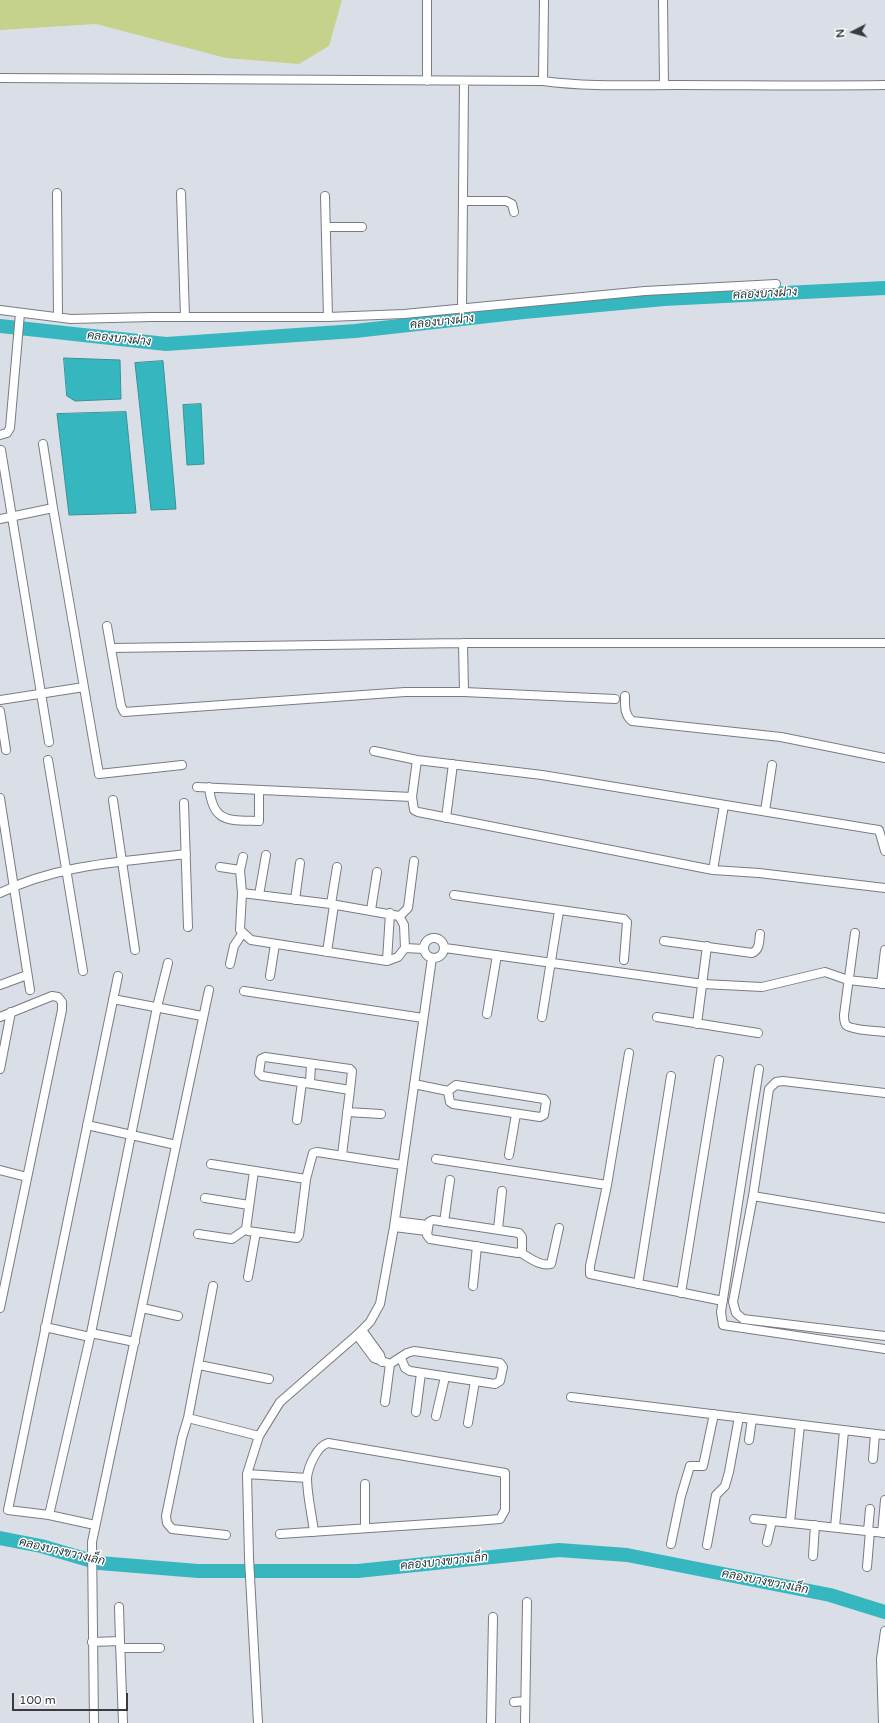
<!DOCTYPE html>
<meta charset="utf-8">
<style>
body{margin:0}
#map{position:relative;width:885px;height:1723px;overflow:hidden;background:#dadfe7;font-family:"Varela Round",sans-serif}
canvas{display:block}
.north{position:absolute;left:833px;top:12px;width:40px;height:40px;-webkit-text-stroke:3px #fff;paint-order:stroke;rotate:264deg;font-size:11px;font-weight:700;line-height:16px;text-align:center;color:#383a3d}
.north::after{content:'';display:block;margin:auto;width:14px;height:18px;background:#383a3d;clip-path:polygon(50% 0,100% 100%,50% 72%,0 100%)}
.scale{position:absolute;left:12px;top:1693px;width:116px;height:18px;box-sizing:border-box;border:2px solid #383a3d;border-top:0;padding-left:5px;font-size:12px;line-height:14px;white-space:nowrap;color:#383a3d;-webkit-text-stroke:3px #fff;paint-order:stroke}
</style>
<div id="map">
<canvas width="885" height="1723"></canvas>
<div class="north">N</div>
<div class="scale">100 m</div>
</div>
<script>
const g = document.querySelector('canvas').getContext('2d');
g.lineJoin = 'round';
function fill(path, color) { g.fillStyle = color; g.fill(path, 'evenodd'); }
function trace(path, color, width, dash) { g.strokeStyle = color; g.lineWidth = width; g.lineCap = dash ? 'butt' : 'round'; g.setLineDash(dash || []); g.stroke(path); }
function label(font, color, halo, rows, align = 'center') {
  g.font = font + ' "Varela Round",Sarabun,sans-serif'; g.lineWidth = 3; g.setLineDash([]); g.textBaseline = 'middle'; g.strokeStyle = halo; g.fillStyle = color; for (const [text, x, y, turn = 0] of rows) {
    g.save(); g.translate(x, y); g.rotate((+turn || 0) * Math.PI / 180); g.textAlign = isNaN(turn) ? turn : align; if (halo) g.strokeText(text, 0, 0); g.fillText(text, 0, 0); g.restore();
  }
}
fill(new Path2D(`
 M0 0H342L329 46 299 64 226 58 96 24 0 30Z`), '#c4d28c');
const water = new Path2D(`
 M64 358 120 360 121 399 75 401 67 396Z
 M163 361 176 509 151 510 135 363Z
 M201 404 204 464 187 465 183 405Z
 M126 412 136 513 69 515 57 414Z`);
fill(water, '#36b7bf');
trace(water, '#379298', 1);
trace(new Path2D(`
 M0 326 166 344 355 331 524 312 664 299 885 288
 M0 1538 41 1546 99 1563 198 1571H358L559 1550 627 1555 830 1595 885 1612`), '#36b7bf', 14);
const minor = new Path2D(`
 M427 0V81
 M663 0 664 85
 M0 78 543 81C587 87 631 85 676 85 746 85 815 86 885 85
 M543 81 544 0
 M57 193 58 317
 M181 193 185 317
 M325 196 328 317
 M464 201H506L512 204 514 212
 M326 227H362
 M462 308 464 81
 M0 310 71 319 152 317H328L404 314 645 291 776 284
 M0 435 7 433 10 428 20 313
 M43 444 53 508
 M1 450 49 742
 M0 519 53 508 99 774 182 765
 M107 626 121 706 124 712 405 692H464L615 699
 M463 643 464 692
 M112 648 463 643H885
 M625 696C625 705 624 715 632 721L781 737 885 758
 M0 700 84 687
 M0 711 6 750
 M374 751 417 760 542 775 872 829 879 830 885 851
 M48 760 83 971
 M417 760 412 797 414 810 418 812 713 870 759 873 885 888
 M197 787 412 797
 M209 787C213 824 229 820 259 821V790
 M0 798 30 990
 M113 800 135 950
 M184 803 188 927
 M765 811 772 765
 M446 818 453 764
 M220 867 240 870
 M713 870 724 805
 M0 893C58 864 123 862 186 854
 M242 893 240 870 243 857
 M259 895 266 855
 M454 895 624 919 627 922 624 960
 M295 900 300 863
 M331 904 337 867
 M371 910 377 872
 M400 916 408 908 414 861
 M855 933 844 1015C844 1018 844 1022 846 1025 851 1030 877 1031 885 1032
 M424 948a10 10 0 1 1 20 0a10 10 0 1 1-20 0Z
 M664 941 752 953C760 950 759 941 760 934
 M405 948 404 925 399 916 331 904 242 893 240 930 251 940 387 961 398 957 405 948 424 949
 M445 948 703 984 762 987 825 972 848 980 885 984
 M327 952 334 905
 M387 961 390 913
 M230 964 234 946 242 934
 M270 976 275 944
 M881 984 885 950
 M0 985 27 975
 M244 991 423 1018
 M113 999 202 1016
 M487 1014 497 955
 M0 1017 52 996 58 997 62 1002V1010L0 1308
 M542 1017 559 911
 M657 1017 758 1033
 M697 1024 707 946
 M629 1053 607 1185 590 1266V1274L723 1301
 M0 1069 11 1012
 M759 1069 721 1312 723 1325 885 1349
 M310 1083 311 1064
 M414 1084 448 1091
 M456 1085 544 1099 546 1102 544 1115 540 1117 453 1104 450 1102 448 1091Z
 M885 1093 783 1081 776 1082 769 1089 753 1196 733 1302 736 1313 743 1319 885 1336
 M347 1112 381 1114
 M297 1120 302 1082
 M87 1125 176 1145
 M342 1155 350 1090 262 1076 259 1073 261 1059 265 1057 350 1069 352 1071 350 1090
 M509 1155 516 1114
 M436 1159 607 1185
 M211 1164 306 1179
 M0 1170 27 1177
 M254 1171 246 1229 248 1231 297 1238 299 1235 306 1179 313 1153 317 1152 402 1165
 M753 1196 885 1218
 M205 1198 249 1205
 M433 1220 519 1233 522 1237V1250L518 1253 430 1239 427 1235 429 1222Z
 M395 1221 427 1225
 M444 1222 450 1180
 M394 1227 427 1231
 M498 1229 502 1191
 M198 1234 232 1239 246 1229
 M521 1253C530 1258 541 1267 551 1264L559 1228
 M248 1277 256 1232
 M638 1284 671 1076
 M213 1286 188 1418 182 1438 166 1516 167 1523 172 1529 226 1535
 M473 1286 477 1246
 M681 1293 719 1060
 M142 1308 178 1316
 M45 1327 90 1337
 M362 1330 380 1355 382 1362
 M91 1333 135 1342
 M357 1335 374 1358 390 1364 385 1402
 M390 1364 407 1353 414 1351 500 1363 503 1367 500 1381 495 1384 410 1371 405 1368 401 1358
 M199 1365 269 1379
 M571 1397 885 1435
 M416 1412 421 1373
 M436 1416 445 1377
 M188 1418 259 1436
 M468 1423 475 1381
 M749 1440 752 1419
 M873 1459 875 1434
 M247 1474 307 1478
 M365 1484V1528
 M49 1515 91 1333 157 1007 168 963
 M754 1519 885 1533
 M790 1522 800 1425
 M95 1525 49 1515 8 1510 118 976
 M835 1527 844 1431
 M868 1531 870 1509
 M882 1533 885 1500
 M280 1534 475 1521 500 1519 505 1510V1473L328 1443C317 1446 308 1467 307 1478 307 1495 312 1515 314 1532
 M767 1542 772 1521
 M671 1544 681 1496 690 1466H703L714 1414
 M707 1545 716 1495 725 1486 729 1472 739 1417
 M813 1556 815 1525
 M867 1567 870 1531
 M119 1607 120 1641
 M92 1642 120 1641 123 1723
 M120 1648H160
 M514 1702 525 1701
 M94 1723 92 1542 209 990
 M258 1723 249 1558 247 1474 259 1436 280 1402 357 1335 370 1322 380 1304 394 1227 432 958
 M491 1723 493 1617
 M525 1723 527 1602
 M883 1723 881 1659 885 1631`);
trace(minor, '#787c83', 10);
trace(minor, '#fff', 8);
label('italic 12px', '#1c3233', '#fff', [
 ["คลองบางฝาง",765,294,-3],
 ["คลองบางฝาง",442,322,-6],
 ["คลองบางฝาง",119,339,6],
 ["คลองบางขวางเล็ก",62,1552,13],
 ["คลองบางขวางเล็ก",444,1562,-6],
 ["คลองบางขวางเล็ก",765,1582,11]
]);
</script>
